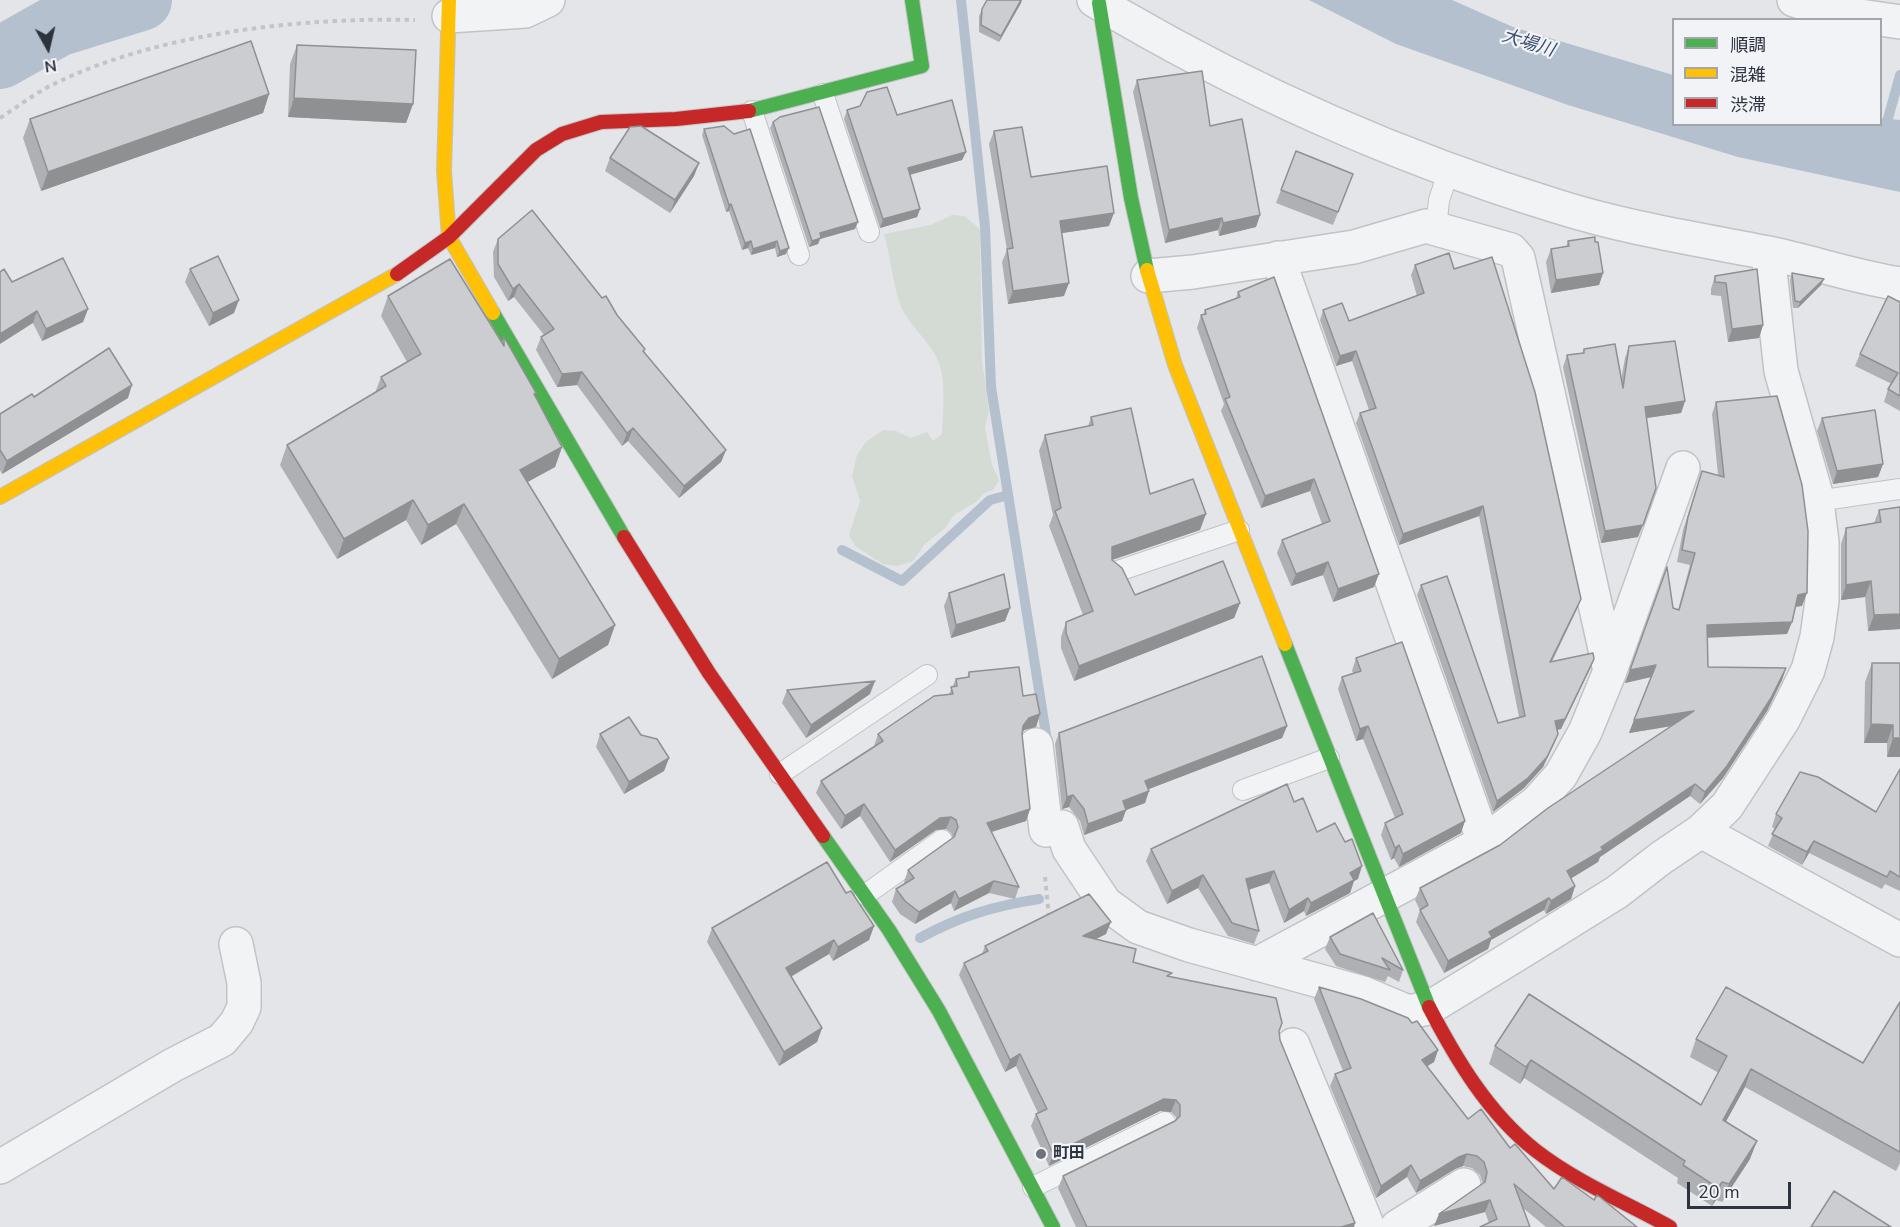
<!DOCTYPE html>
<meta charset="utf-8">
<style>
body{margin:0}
#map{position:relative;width:1900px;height:1227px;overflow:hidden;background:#e3e5e8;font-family:"Nunito Sans","Noto Sans JP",sans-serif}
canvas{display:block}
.legend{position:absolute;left:1672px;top:18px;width:210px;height:108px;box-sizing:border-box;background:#f1f3f6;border:2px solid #a2a6ac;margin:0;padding:8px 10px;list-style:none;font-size:18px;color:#2c323e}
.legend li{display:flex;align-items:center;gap:12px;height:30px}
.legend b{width:30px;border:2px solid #a2a6ac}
.north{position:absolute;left:18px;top:18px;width:60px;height:60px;-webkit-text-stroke:4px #f1f3f6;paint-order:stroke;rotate:172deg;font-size:16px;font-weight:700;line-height:24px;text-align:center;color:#2c323e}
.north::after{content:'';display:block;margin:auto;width:21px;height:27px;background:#2c323e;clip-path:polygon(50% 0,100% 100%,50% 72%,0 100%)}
.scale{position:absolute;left:1687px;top:1182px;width:104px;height:27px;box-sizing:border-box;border:3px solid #2c323e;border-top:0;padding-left:8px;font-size:18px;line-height:21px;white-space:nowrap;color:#2c323e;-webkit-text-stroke:4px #f1f3f6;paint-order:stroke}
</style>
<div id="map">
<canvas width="1900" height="1227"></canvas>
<ul class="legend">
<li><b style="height:8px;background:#4caf50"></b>順調</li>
<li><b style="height:8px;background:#ffc107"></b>混雑</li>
<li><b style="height:8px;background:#c62828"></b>渋滞</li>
</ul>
<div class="north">N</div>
<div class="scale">20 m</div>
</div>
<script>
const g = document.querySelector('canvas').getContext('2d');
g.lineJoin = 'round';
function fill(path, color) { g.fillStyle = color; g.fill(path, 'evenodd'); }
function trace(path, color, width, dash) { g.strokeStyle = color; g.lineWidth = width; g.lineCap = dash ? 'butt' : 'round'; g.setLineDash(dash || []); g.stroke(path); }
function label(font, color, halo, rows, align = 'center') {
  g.font = font + ' "Nunito Sans","Noto Sans JP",sans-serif'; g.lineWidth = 4.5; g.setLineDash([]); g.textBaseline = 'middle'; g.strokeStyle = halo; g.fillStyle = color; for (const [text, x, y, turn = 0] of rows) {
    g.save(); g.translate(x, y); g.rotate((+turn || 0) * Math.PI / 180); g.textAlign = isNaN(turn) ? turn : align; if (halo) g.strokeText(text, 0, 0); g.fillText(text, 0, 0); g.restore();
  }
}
fill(new Path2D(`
 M952 215 964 216 980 229 982 361 989 410 985 428 992 465 999 480 993 490 984 493 976 502 954 515 945 528 925 544 913 561 898 566 883 564 855 546 849 535 860 501 852 476 857 455 866 442 883 430 896 431 911 438 927 432 933 441 942 434C943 410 947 378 936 356 925 336 904 321 898 298 892 277 890 255 884 234L931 225Z`), '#d4dad4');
fill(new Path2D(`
 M1309 0H1452L1513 27 1673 75 1674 124H1880L1881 118 1900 120V192L1738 157 1568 105 1396 44Z`), '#b5c0cf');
trace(new Path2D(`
 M961 0 985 227 991 387 1048 747
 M1884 133 1900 75
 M842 550 902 581 990 500 1008 495
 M920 938C960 916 994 906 1039 899`), '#b5c0cf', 10);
trace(new Path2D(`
 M0 58 57 26 141 0`), '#b5c0cf', 62);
const lane = new Path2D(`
 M823 94 869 232
 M752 111 799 255
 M1436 229 1439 200 1449 170
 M1817 501 1900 489
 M1118 571 1239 530
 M780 774 927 675
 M1243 790 1329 758
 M865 895 942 840
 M1033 1187 1165 1122`);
const street = new Path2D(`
 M1094 0C1239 87 1394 156 1556 206 1625 228 1697 239 1768 253 1812 262 1855 277 1900 284
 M1794 0 1826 11 1900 22
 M449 16 525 11 548 0
 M1768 253 1781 371 1816 494 1822 542V601L1817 637 1808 670 1783 720 1727 806 1701 831 1900 940
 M1278 258 1484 842
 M1148 276 1193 272 1354 247 1426 226 1511 250 1518 258 1610 671
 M1036 745 1046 830 1062 827 1069 849 1105 903 1138 927 1189 945 1363 993 1408 1012 1429 1008 1524 950 1617 892 1661 858 1701 831
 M1257 964 1484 842 1537 802 1561 775 1585 732 1610 671 1683 468
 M1293 1045 1368 1227
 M0 1167 173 1065 222 1040 237 1022 244 1007V983L236 944
 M1397 1227 1464 1185`);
const fast = new Path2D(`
 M1099 3 1131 198 1147 270
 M749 111 922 66 912 0
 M493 313 624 537
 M1285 644 1429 1007
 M823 836 889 930 939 1011 1053 1227`);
const slow = new Path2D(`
 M449 0 444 171 449 237 493 313
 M1147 270 1175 365 1285 644
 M0 497 397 274`);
const jam = new Path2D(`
 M397 274 449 237 536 150 562 134 601 122 676 119 749 111
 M624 537 709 673 823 836
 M1429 1007C1456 1059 1488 1113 1535 1150 1576 1182 1625 1202 1670 1227`);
trace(lane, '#c1c3c6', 22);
trace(street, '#c1c3c6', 36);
trace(fast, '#c1c3c6', 16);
trace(slow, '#c1c3c6', 16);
trace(jam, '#c1c3c6', 16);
trace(new Path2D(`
 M0 118C19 106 38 91 58 82 160 33 303 17 415 20
 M1045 877 1049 917`), '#c4c4c7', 4, [4.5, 4.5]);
trace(lane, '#f2f3f4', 20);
trace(street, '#f2f3f4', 33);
trace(fast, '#4caf50', 14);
trace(slow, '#ffc107', 14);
trace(jam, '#c62828', 14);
fill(new Path2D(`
 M1021 3 999 42 979 32V16L982 9Z
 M297 45 413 104 406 123 288 117 290 64Z
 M1137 80 1210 126 1260 215 1256 227 1219 236 1218 230 1165 243 1133 92Z
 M269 94 263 113 41 191 23 138 30 119Z
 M847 110 897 115 966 152 962 160 910 175 920 209 917 217 880 228 844 119Z
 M773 122 855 229 820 239 818 244 809 247 770 128Z
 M704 129 786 254 777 257 775 248 751 255 748 248 742 250 729 211 726 212 702 135Z
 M994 131 1031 177 1109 226 1062 233 1064 296 1008 304 1002 262 1007 250 989 144Z
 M1296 151 1348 187 1333 225 1276 203Z
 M610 158 699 163 694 176 670 213 605 171Z
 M498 239 602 298 645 349 644 352 726 450 721 462 679 498 628 441 622 446 577 385 557 387 536 350 541 337 544 335 514 297 508 301 494 277 493 252Z
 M1568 241 1595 242 1603 273 1599 285 1551 293 1546 262 1551 249 1566 247Z
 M1415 265 1454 269 1581 599 1577 609 1552 662 1594 659 1590 669 1561 729 1557 730 1558 734 1554 744 1543 767 1524 788 1493 812 1417 595 1421 585 1498 723 1519 717 1479 516 1399 545 1356 423 1360 413 1369 410 1352 361 1336 366 1320 320 1323 310 1349 321 1417 296 1411 275Z
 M190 269 234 313 209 326 185 282Z
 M1757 269 1763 325 1759 338 1728 342 1721 296 1711 295V289L1715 276Z
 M1792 273 1824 279 1821 285 1798 308H1793L1790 280Z
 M12 282 88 309 83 322 42 341Z
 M1238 292 1374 587 1333 602 1323 575 1291 586 1277 553 1282 540 1322 524 1310 491 1261 508 1221 411 1224 404 1197 328 1201 315H1203L1205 310 1236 298Z
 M388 296 502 342 504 337 562 447 555 467 527 482 615 625 608 645 552 679 456 524 421 545 406 520 337 559 280 465 287 445 375 393 381 377 407 362 381 316Z
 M1900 302V411L1884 402 1888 389 1892 384 1855 366 1860 354Z
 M1629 346 1685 401 1681 413 1646 418 1638 537 1601 543 1563 367 1567 355 1582 353 1584 349 1621 380 1625 358Z
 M34 397 128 398 2 474 0 470V414Z
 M1716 402 1802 606 1795 607 1792 622 1787 634 1707 637 1708 667 1786 668 1782 680 1767 711 1723 778 1700 804 1690 796 1600 857 1598 862 1571 878 1575 886 1571 899 1546 914 1544 910 1491 940 1488 949 1444 973 1416 922 1420 910 1415 900 1420 888 1500 845 1672 726 1629 733 1651 677 1625 683 1667 567 1673 608 1678 610 1690 565 1677 562 1683 530 1702 471 1718 475 1712 414Z
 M1091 417 1150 494 1200 530 1112 560 1135 595 1240 603 1234 618 1074 681 1061 648V637L1066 622 1083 615 1049 526 1053 515 1039 451 1045 435 1088 426Z
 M1822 418 1883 464 1878 477 1833 484 1817 431Z
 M1879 510 1900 629 1868 631 1865 597 1841 600V544L1846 528 1874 523Z
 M949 593 1010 608 1005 621 951 638 944 606Z
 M1356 658 1461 833 1399 867 1394 858 1391 860 1381 835 1385 823 1395 818 1363 739 1356 741 1338 689 1342 677 1353 673 1352 671Z
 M1872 663H1900V757H1887V743H1864L1865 682Z
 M969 672 1023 696 1040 714 1036 727 1024 730 1022 734 1030 809 1026 821 991 832 1019 887 1015 899 989 893 954 911 951 903 915 924 900 914 892 902 896 889 905 884 904 882 908 870 953 838 951 833 946 829 936 830 890 862 860 816 841 829 816 793 821 781 874 746 878 734 949 694 956 679 967 678Z
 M787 690 870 694 806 738 782 703Z
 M1287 726 1282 738 1149 789 1145 803 1126 810 1122 821 1084 835 1080 821 1069 807 1062 809 1055 744 1059 733Z
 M600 734 641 735 669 758 664 771 624 794 596 747Z
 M1900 769V891L1885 884 1882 889 1809 853 1802 865 1768 846 1775 829 1772 827 1776 814 1876 812Z
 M1294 802 1317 832 1358 879 1354 881 1350 893 1306 916 1304 911 1284 923 1269 883 1249 890 1259 931 1254 944 1228 936 1198 888 1167 904 1146 861 1151 849Z
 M846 893 874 926 869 940 833 961 829 954 791 977 822 1028 817 1042 779 1066 707 942 712 928Z
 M1373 913 1403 970 1399 982 1388 976 1385 982 1336 966 1325 949 1330 937Z
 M1106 934 1096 939 1133 962 1170 976 1279 1031 1280 1040 1354 1227H1076L1058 1188 1063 1176 1176 1120V1117L1171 1112 1160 1111 1049 1166 1031 1126 1036 1114 1038 1113 1016 1066 1005 1072 959 975 964 963 982 954 985 946Z
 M1319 987 1412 1023 1438 1050 1434 1062 1427 1066 1468 1119 1510 1148 1554 1189 1594 1200 1637 1227H1546L1523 1208 1489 1223 1485 1212 1434 1226 1483 1184 1480 1175 1472 1168 1463 1166 1455 1169 1416 1193 1407 1177 1376 1198 1330 1086 1335 1074 1343 1071 1314 999Z
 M1900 1002V1163L1896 1171 1745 1087 1726 1121 1750 1159 1722 1202 1716 1200 1712 1206 1677 1183 1678 1178 1524 1078 1520 1084 1489 1064 1495 1046 1701 1105 1719 1073 1690 1057 1696 1039 1863 1063Z`), '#afb0b3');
fill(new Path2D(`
 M1021 0H1022L1021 3 999 42 1001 36Z
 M269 94 263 113 41 191 48 172Z
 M294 98 413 104 406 123 288 117Z
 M966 152 962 160 905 176 908 168Z
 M699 163 694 176 670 213 675 200Z
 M731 204 729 211 726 212 729 205Z
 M920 209 917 217 880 228 883 219Z
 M1114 213 1109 226 1056 234 1060 221Z
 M1260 215 1256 227 1219 236 1223 223Z
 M1222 218 1218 230 1165 243 1169 230Z
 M858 222 855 229 820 239 818 244 809 247 812 241 820 233Z
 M751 241 748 248 742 250 745 243Z
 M777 241 775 248 751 255 753 249Z
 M789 248 786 254 777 257 780 251Z
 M1603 273 1599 285 1551 293 1556 280Z
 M1824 279 1821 285 1798 308 1800 302Z
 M1069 283 1064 296 1008 304 1013 291Z
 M519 284 514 297 508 301 513 289Z
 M239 300 234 313 209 326 213 313Z
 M88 309 83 322 42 341 46 329Z
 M37 311 33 323 0 344V334Z
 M1763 325 1759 338 1728 342 1732 329Z
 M1356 351 1352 361 1336 366 1340 356Z
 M582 372 577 385 557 387 562 374Z
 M132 385 128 398 2 474 7 461Z
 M1685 401 1681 413 1640 419 1645 407Z
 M633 428 628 441 622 446 627 433Z
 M562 447 555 467 513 490 520 470Z
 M726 450 721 462 679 498 684 486Z
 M1883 464 1878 477 1833 484 1837 471Z
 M1314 479 1310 491 1261 508 1265 496Z
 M413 500 406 520 337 559 344 539Z
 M464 504 456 524 421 545 428 525Z
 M1483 506 1479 516 1399 545 1403 534Z
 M1206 514 1200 530 1106 562 1112 547Z
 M1643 525 1638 537 1601 543 1605 531Z
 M1328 562 1323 575 1291 586 1296 574Z
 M1379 574 1374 587 1333 602 1338 589Z
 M1871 581 1865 597 1841 600 1846 585Z
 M1807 593 1802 606 1793 607 1798 595Z
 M1581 599 1577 609 1546 672 1550 662Z
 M1240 603 1234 618 1074 681 1079 666Z
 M1010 608 1005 621 951 638 956 625Z
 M1900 614V629L1868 631 1874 615Z
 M1792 622 1787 634 1703 638 1707 625Z
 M615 625 608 645 552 679 559 659Z
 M1594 659 1590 669 1561 729 1552 731 1555 721Z
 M1656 665 1651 677 1625 683 1630 670Z
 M1786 668 1782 680 1767 711 1723 778 1700 804 1705 792Z
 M875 681 870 694 806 738 811 725Z
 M1694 711 1690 723 1629 733 1634 720Z
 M1040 714 1036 727 1024 730 1019 738 1023 726 1029 718Z
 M1871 724 1893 725 1887 743H1864Z
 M1287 726 1282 738 1141 792 1145 781Z
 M1368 726 1363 739 1356 741 1360 729Z
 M1558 734 1554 744 1543 767 1524 788 1493 812 1497 801Z
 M1893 738H1900V757H1887Z
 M669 758 664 771 624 794 629 782Z
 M1695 784 1690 796 1600 857 1598 862 1562 884 1567 871Z
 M1149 791 1145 803 1126 810 1122 821 1084 835 1088 824 1123 801Z
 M1073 795 1069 807 1062 809 1067 797Z
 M864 804 860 816 841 829 845 816Z
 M1030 809 1026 821 982 835 987 823Z
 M951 817 946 829 936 830 890 862 895 850 940 818Z
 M1465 821 1461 833 1399 867 1403 854Z
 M1814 841 1809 853 1802 865 1807 852Z
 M1399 845 1394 858 1391 860 1395 848Z
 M1362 866 1358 879 1354 881 1350 893 1306 916 1311 903 1350 873Z
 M1274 871 1269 883 1241 892 1246 879Z
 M1203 875 1198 888 1167 904 1172 891Z
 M994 881 989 893 954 911 959 899Z
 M1575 886 1571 899 1546 914 1551 901Z
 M955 891 951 903 915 924 919 912Z
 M1308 898 1304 911 1284 923 1289 910Z
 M1549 898 1544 910 1491 940 1488 949 1444 973 1448 961 1489 932Z
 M1111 922 1106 934 1078 948 1083 936Z
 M874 926 869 940 833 961 838 947Z
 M834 940 829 954 781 982 786 968Z
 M822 1028 817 1042 779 1066 784 1052Z
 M1438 1050 1434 1062 1418 1072 1422 1060Z
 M1020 1054 1016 1066 1005 1072 1010 1060Z
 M1531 1060 1524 1078 1520 1084 1526 1067Z
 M1751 1069 1745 1087 1717 1138 1723 1120Z
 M1164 1099 1176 1100 1171 1112 1160 1111 1049 1166 1053 1154Z
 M1757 1141 1750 1159 1722 1202 1729 1184Z
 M1467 1154 1463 1166 1455 1169 1416 1193 1420 1181 1459 1157Z
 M1411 1165 1407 1177 1376 1198 1381 1186Z
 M1722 1182 1716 1200 1712 1206 1718 1188Z
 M1490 1200 1485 1212 1434 1226 1439 1214Z
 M1355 1223 1354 1227H1341Z`), '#8f9092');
const building = new Path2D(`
 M987 0H1021L1001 36 981 25 982 9Z
 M251 41 269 94 48 172 30 119Z
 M297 45 416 50 413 104 294 98Z
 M1202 71 1210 126 1242 119 1260 215 1223 223 1222 218 1169 230 1137 80Z
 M887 87 897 115 952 100 966 152 908 168 920 209 883 219 847 110 860 106 867 92Z
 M819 107 858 222 820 233 821 238 812 241 773 122 780 117Z
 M641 126 699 163 675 200 610 158 630 127Z
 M724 126 734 134 750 129 789 248 780 251 777 241 753 249 751 241 745 243 731 204 729 205 704 129Z
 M1022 127 1031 177 1107 166 1114 213 1060 221 1069 283 1013 291 1007 249 1013 248 994 131Z
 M1296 151 1353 174 1338 212 1281 190Z
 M532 210 602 298 606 296 617 315 645 349 643 351 726 450 684 486 633 428 627 433 582 372 562 374 541 337 554 329 519 284 513 289 498 264V239Z
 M1595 237V242H1598L1603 273 1556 280 1551 249 1569 246 1568 241Z
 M1449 253 1454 269 1492 257 1535 392 1581 599 1550 662 1593 653 1594 659 1565 719 1555 721 1558 734 1547 757 1528 778 1497 801 1421 585 1447 576 1498 723 1525 716 1483 506 1403 534 1360 413 1376 408 1356 351 1340 356 1323 310 1342 303 1349 321 1424 293 1415 265Z
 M218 256 239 300 213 313 190 269Z
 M63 258 88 309 46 329 37 311 0 334V272L4 269 12 282Z
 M450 259 504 346V337L536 393 534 394 562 447 520 470 615 625 559 659 464 504 428 525 413 500 344 539 287 445 386 386 381 377 421 354 388 296Z
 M1757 269 1763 325 1732 329 1726 283 1715 282V276Z
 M1792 273 1824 279 1800 302 1795 301Z
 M1274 277 1379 574 1338 589 1328 562 1296 574 1282 540 1330 521 1314 479 1265 496 1225 399 1230 397 1201 315 1206 314 1205 310 1240 297 1238 292Z
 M1888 296 1900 302V396L1888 389 1898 373 1860 354Z
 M1675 341 1685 401 1645 407 1656 488 1643 525 1605 531 1567 355 1584 353V349L1615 344 1623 388 1629 346Z
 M109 348 132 385 7 461 0 450V414L32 394 34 397Z
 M1777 396 1802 485 1808 531 1807 593 1798 595 1792 622 1707 625 1708 667 1786 668 1771 698 1727 766 1705 792 1695 784 1601 847 1603 850 1567 871 1575 886 1551 901 1549 898 1489 932 1492 937 1448 961 1420 910 1428 905 1420 888 1500 845 1548 808 1694 711 1634 720 1656 665 1630 670 1667 567 1673 608 1679 610 1695 553 1682 550 1688 517 1702 471 1724 477 1716 402Z
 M1131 408 1150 494 1193 479 1206 514 1112 547V560L1122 568 1135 595 1223 561 1240 603 1079 666 1066 633V622L1093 611 1055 511 1061 508 1045 435 1093 425 1091 417Z
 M1875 410 1883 464 1837 471 1822 418Z
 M1900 507V614L1874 615 1871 581 1846 585V528L1881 522 1879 510Z
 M1004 574 1010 608 956 625 949 593Z
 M1402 642 1465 821 1403 854 1399 845 1395 848 1385 823 1403 814 1368 726 1360 729 1342 677 1361 671 1356 658Z
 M1262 656 1287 726 1145 781 1149 791 1123 801 1126 810 1088 824 1084 809 1073 795 1067 797 1059 733Z
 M1872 663H1900V738H1893V725L1871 724Z
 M1019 667 1023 696 1036 694 1040 714 1029 718 1023 726 1022 734 1030 809 987 823 1019 887 994 881 959 899 955 891 919 912 905 901 896 889 914 878 908 870 954 837 958 827 956 820 951 817 940 818 895 850 864 804 845 816 821 781 883 741 878 734 934 696 953 694 951 687 957 686 956 679 969 677V672Z
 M875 681 811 725 787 690Z
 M629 717 641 735 657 739 669 758 629 782 600 734Z
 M1900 769V877L1890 871 1887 877 1814 841 1807 852 1772 834 1782 818 1776 814 1800 772 1818 777 1876 812Z
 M1287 784 1294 802 1303 798 1317 832 1335 823 1345 842 1352 839 1362 866 1350 873 1354 880 1311 903 1308 898 1289 910 1274 871 1246 879 1259 931 1232 923 1203 875 1172 891 1151 849Z
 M827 862 846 893 851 891 874 926 838 947 834 940 786 968 822 1028 784 1052 712 928Z
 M1089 894 1111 922 1083 936 1136 949 1133 962 1172 973 1167 976 1276 998 1282 1023 1279 1031 1280 1040 1355 1223 1341 1227H1087L1063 1176 1175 1121 1180 1116V1105L1176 1100 1164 1099 1053 1154 1036 1114 1047 1109 1020 1054 1010 1060 964 963 988 951 985 946Z
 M1373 913 1403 970 1382 958 1390 970 1340 954 1330 937Z
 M1319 987 1361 999 1408 1018 1412 1023 1417 1021 1438 1050 1422 1060 1468 1119 1481 1109 1510 1148 1515 1144 1554 1189 1562 1177 1594 1200 1597 1195 1601 1198 1637 1227H1565L1514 1184 1530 1227H1480L1497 1219 1490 1200 1439 1214 1485 1182 1487 1172 1484 1162 1477 1156 1467 1154 1459 1157 1420 1181 1411 1165 1381 1186 1335 1074 1351 1068Z
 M1726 987 1863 1063 1900 1002V1152L1751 1069 1723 1120 1757 1141 1729 1184 1722 1182 1718 1188 1683 1165 1685 1161 1531 1060 1526 1067 1495 1046 1529 994 1701 1105 1727 1056 1696 1039Z
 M1834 1191 1891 1227H1811Z`);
fill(building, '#cccdd0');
trace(building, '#8f9092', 1.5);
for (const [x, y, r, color] of [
 [1041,1154,6,"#6c717a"]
]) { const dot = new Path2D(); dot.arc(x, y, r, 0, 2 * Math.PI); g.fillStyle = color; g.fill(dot); trace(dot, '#f1f3f6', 2); }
label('bold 16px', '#2c323e', '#f1f3f6', [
 ["町田",1053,1154]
], 'left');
label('italic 18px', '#3b4f6e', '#f1f3f6', [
 ["大場川",1528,44,17]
]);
</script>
